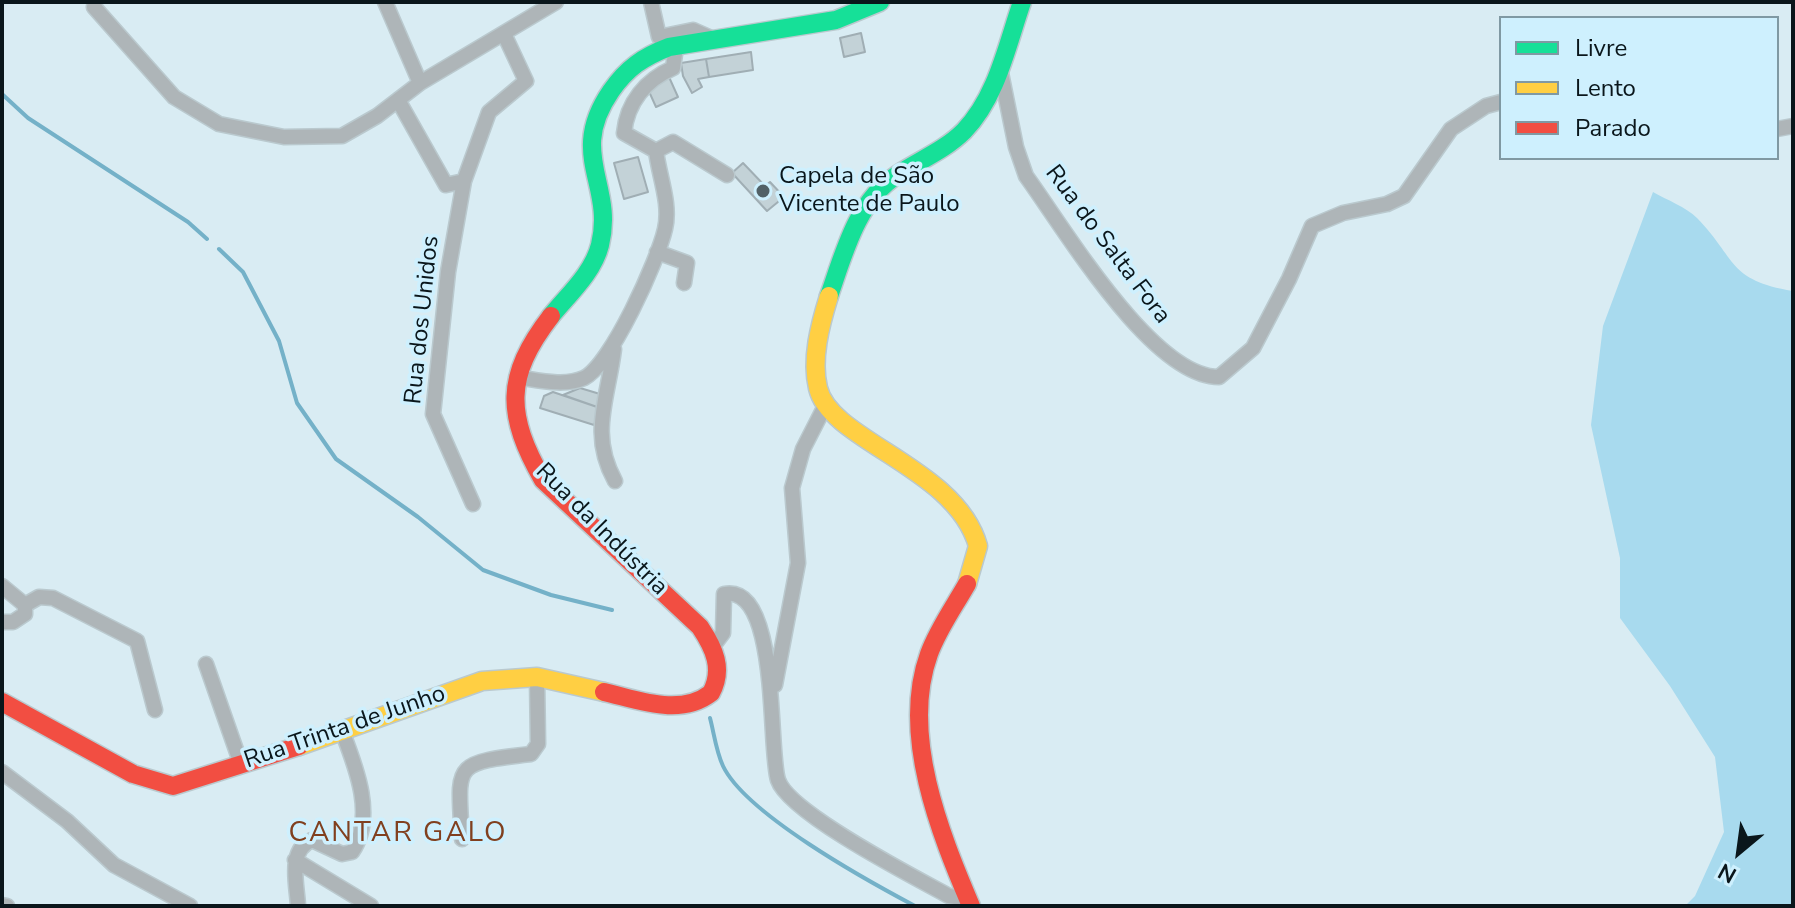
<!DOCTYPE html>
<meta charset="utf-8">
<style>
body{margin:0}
#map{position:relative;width:1795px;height:908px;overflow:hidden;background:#d9ecf3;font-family:"Nunito Sans",sans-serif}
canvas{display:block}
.frame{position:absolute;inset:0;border:4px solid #0a161b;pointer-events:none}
.legend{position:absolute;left:1499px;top:16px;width:280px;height:144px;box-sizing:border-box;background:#cef0fe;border:2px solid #8099a3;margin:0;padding:10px 14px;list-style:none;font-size:24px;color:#0a161b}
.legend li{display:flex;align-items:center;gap:16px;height:40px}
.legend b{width:40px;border:2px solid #8099a3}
.north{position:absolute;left:1699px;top:812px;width:80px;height:80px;-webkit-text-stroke:6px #cef0fe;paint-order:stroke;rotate:209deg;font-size:22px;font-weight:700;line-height:32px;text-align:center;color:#0a161b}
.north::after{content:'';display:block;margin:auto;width:28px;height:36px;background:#0a161b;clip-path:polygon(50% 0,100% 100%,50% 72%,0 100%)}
</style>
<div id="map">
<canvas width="1795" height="908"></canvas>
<div class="frame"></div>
<ul class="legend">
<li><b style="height:10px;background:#16e098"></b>Livre</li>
<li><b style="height:10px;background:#ffcf43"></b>Lento</li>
<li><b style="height:10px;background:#f24e42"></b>Parado</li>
</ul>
<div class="north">N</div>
</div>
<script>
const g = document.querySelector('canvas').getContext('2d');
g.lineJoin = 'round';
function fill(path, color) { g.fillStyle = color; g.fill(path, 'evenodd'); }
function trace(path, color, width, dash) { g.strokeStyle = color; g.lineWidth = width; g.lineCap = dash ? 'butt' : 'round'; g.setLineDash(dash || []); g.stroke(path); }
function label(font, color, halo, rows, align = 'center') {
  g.font = font + ' "Nunito Sans",sans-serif'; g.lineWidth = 7; g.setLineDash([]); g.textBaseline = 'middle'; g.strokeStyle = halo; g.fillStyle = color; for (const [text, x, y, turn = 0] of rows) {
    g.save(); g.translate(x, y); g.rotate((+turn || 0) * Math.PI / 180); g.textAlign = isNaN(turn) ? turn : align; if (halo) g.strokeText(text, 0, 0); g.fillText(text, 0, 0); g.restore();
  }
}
fill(new Path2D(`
 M1653 192C1667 200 1686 207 1697 218 1737 259 1727 280 1793 291V906H1685L1695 896 1724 832 1715 757 1670 686 1620 618V558L1591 425 1603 326Z`), '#a8daee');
trace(new Path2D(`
 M2 94 28 118 188 222 207 239
 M219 249 243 272 279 341 297 403 336 459 418 517 483 570 551 595 612 610
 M710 718C714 733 716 751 723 766 746 814 866 880 915 906`), '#74b1c8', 4);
const building = new Path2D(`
 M861 33 865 52 844 57 840 38Z
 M751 52 753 70 709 77 706 59Z
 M706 59 709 77 698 79 702 87 692 93 683 76 681 63Z
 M669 77 678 97 656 107 647 87Z
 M638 157 648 192 624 199 614 163Z
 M743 163 765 186 770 182 784 197 767 211 732 173Z
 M580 388 600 394V408L563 395Z
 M553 392 600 408 594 425 540 408 544 396Z`);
fill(building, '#c3d2d7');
trace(building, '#a0aeb4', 2);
const street = new Path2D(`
 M95 2 94 7 174 97 219 124 284 137 342 136 377 116 420 83 556 2
 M385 2 420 83
 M651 2 659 37 693 30 711 38
 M1000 68 1016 147 1026 176C1064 228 1152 377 1219 377L1253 348 1289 279 1312 226 1343 213 1387 204 1404 196 1451 129 1486 106 1501 102
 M398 100 446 185 464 181
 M1777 129 1793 126
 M656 151 624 133C627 102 646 80 673 68L676 47
 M656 151 673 142 727 175
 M657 252 687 263 684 283
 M614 349C608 399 589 434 615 481
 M517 377C538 380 564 387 584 378 611 365 658 260 665 229 671 204 659 176 656 151
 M473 504 433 414 448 272 464 181 489 112 526 81 504 34
 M2 586 25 605V614L13 622H2
 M25 605 39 597 53 598 137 641 155 710
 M714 645 723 633 724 594C780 583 768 750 778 780 789 813 914 877 949 896L968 899
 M206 664 241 764
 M775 685 798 563 792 488 803 449 825 406
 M2 772 67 821 114 865 190 906
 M462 839C458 764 451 763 531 754L538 744 537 677
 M295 860 371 906
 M2 905 7 906
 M298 906C297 884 287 850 312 840L342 854 352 852C376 817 356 767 342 731`);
const fast = new Path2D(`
 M829 296C844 253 857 201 897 175 920 160 945 150 964 131 997 97 1007 45 1022 2
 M551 316C568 295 593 273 600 245 615 184 567 155 611 91 627 68 643 57 669 47L836 20 880 2`);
const slow = new Path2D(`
 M829 296C820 325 811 359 818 388 830 441 956 467 978 546L967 584
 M299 746 482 681 537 677 604 692`);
const jam = new Path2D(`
 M551 316C504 377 506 415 543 480L700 627C714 648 724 669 711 693 680 717 639 700 604 692
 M967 584C954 607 938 629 929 654 900 734 940 833 971 906
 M2 702 133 774 173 786 299 746`);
trace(street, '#bac9ce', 17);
trace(fast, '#bac9ce', 21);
trace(slow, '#bac9ce', 21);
trace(jam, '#bac9ce', 21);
trace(street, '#aeb5b8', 14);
trace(fast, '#16e098', 18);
trace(slow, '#ffcf43', 18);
trace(jam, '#f24e42', 18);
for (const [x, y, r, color] of [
 [763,191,8,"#526167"]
]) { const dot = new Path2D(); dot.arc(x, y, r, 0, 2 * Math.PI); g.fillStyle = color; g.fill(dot); trace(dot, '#cef0fe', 3); }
label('24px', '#0a161b', '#cef0fe', [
 ["Capela de São",779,177],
 ["Vicente de Paulo",779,205]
], 'left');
label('24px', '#0a161b', '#cef0fe', [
 ["Rua do Salta Fora",1107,245,53],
 ["Rua dos Unidos",423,320,-84],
 ["Rua da Indústria",601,530,45],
 ["Rua Trinta de Junho",345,728,-19]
]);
g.letterSpacing = '2px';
label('28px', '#81401f', '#cef0fe', [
 ["CANTAR GALO",398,834]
]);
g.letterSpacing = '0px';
</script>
